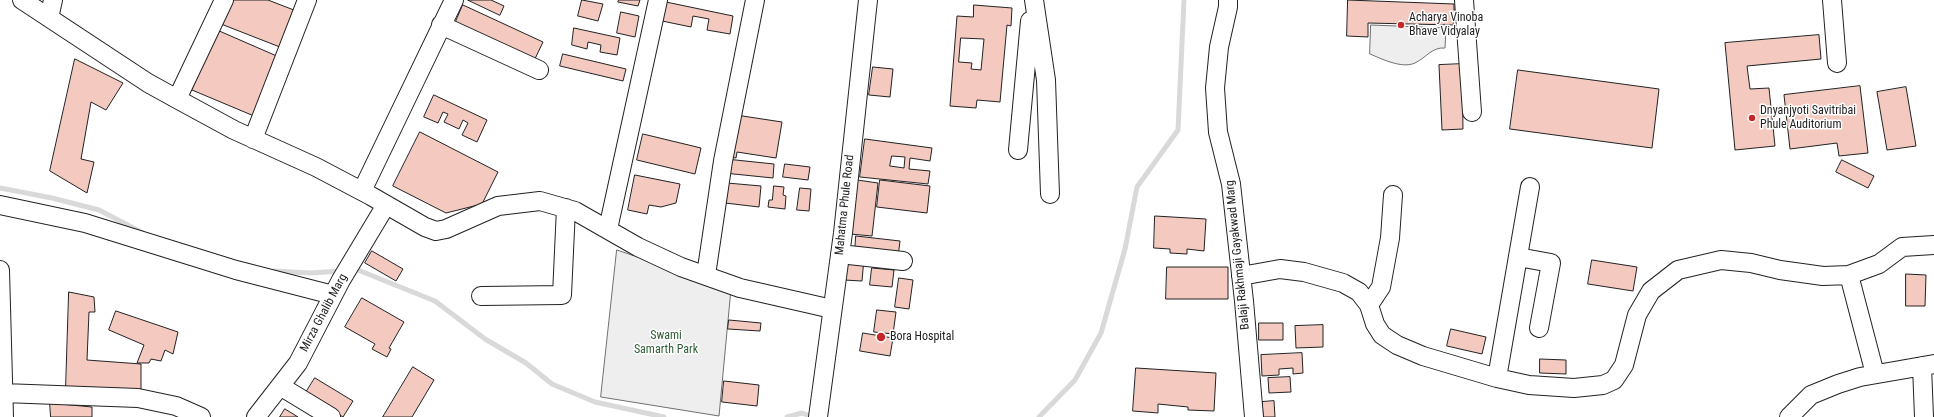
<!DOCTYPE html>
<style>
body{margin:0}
canvas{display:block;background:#fff}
</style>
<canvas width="1934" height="417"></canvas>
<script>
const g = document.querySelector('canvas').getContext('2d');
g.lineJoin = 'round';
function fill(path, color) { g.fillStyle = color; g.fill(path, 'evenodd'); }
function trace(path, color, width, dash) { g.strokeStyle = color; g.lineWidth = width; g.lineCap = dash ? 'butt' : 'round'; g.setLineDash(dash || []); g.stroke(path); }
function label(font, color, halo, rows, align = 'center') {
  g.font = font + ' "Roboto Condensed",sans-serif'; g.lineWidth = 3; g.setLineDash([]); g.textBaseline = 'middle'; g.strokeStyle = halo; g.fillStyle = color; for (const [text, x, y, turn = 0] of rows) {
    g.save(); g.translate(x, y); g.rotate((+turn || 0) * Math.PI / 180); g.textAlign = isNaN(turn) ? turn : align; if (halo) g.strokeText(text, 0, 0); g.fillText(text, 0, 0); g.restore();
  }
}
const green = new Path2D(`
 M1371 25 1446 28 1445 48C1432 47 1427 57 1415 63 1402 69 1382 59 1370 54Z
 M617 250 731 289 719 416 601 397Z`);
fill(green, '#eee');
trace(green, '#6f6f6f', 1);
trace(new Path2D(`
 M0 188 52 198 99 210 143 233
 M273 271 310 273 341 271
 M351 271 358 270 435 301 485 339 526 363 552 384 595 402 664 417
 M787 417 802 413 813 417
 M1039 417 1075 380 1101 333 1125 249 1137 187 1178 130 1184 0`), '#d9d9d9', 5);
const building = new Path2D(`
 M230 0H268L299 12 285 49 221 24Z
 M468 0H491L504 6 500 15Z
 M582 0 603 4 598 21 578 16Z
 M619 0H640L638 6 618 2Z
 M1348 0 1454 4V10H1459V20H1454L1453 25 1368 23V37L1347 36Z
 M666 2 733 16 730 34 707 30 709 19 693 16 691 27 662 21Z
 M463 5 543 42 533 63 454 26Z
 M974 5 1012 8 1011 26 1007 25 1000 102 977 100 976 108 950 106 957 16 973 17ZM961 38 984 39 981 70 971 69 972 63 959 62Z
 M621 12 639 16 635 37 617 33Z
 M574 28 620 38 617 55 600 52 601 45 588 42 587 49 572 45Z
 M217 30 279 57 254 116 192 90Z
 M1819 35 1821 59 1747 66 1750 89 1769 88 1775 146 1735 150 1725 43Z
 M563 54 626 69 623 81 560 66Z
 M75 59 123 83 106 110 91 102 81 159 94 162 87 193 50 171Z
 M1462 64 1463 129 1442 130 1439 65Z
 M873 67 893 69 890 97 869 95Z
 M1518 70 1659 89 1652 148 1510 129Z
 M1860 86 1868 153 1839 156 1837 143 1790 149 1784 95Z
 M1906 87 1916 146 1887 150 1877 92Z
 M434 95 487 120 477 142 462 135 468 123 463 120 459 129 444 122 448 114 443 112 438 123 424 117Z
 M736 115 782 122 776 158 737 152 736 158 730 157Z
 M420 132 498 172 482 204 446 213 393 186Z
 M643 134 701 148 695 174 637 160Z
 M865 139 932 148 930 161 910 158 909 169 930 171 928 184 860 177ZM892 156 905 157 904 168 890 166Z
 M726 159 774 164 773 178 724 173Z
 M1842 160 1874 176 1868 188 1836 172Z
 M785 164 810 167 808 180 783 177Z
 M635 175 680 184 676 203 661 207 649 205 647 214 628 210Z
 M857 180 878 183 872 236 850 234Z
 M880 180 930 186 927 213 877 207Z
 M727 183 761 186 759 207 725 203Z
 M774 186 784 187 783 195 786 196 785 209 768 207 769 200H772Z
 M800 188 811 189 809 211 797 210Z
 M1155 216 1206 219 1204 251 1187 249V254L1170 253V249L1154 248Z
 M856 236 900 241 898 257 855 253Z
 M372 251 403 269 396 281 365 263Z
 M845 257 864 258 862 281 844 280Z
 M1592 260 1637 267 1633 291 1588 284Z
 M1167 267H1228V299H1166Z
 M872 268 894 270 892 287 870 285Z
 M1906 274 1926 275 1925 306H1906Z
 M899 278 913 280 909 309 895 307Z
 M69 292 94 297 95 312H89L87 360 141 364V390L66 387Z
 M362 298 404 322 389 348 391 349 387 357 372 349 375 344 345 327Z
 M877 310 896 312 893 334 874 332Z
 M116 311 178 332 173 354 165 350 161 361 151 359 149 363H137L144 345 109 330Z
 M729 320 761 323 760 331 728 329Z
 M1259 323H1283V340H1259Z
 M1323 325V347L1296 348 1295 326Z
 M1451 329 1486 337 1482 354 1447 346Z
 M863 333 893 338 890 356 860 351Z
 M1302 353 1303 373 1293 374V368L1279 369V375L1262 376 1261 355Z
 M1540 359 1566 360V374L1540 373Z
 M413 367 434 380 412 417H383Z
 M1136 368 1216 373 1214 411 1188 410V407L1158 404V413L1133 411Z
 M1290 377 1291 392 1269 393 1268 378Z
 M315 378 353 401 343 417 305 394Z
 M724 381 759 385 757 406 722 402Z
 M1274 401 1275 417H1263L1262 402Z
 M50 403 92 407V417H51Z
 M285 409 298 417H280Z`);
fill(building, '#f3c9c0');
trace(building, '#222', 1);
const minor = new Path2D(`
 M22 0 148 83 177 99 234 130 316 167 371 196 425 227 436 231 446 229 498 206 540 201 575 211 638 247 681 267 740 288 832 309
 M1034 0 1046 80 1050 194
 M1228 0V7L1219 47 1215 88 1218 132 1231 184 1244 301 1254 417
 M1464 0 1472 112
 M1832 0 1837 63
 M49 18 53 0
 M441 25 539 70
 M177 99 224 0
 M253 139 307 0
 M1018 150 1030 21
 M362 191 454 0
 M0 205 85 223 236 270 333 295
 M608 229 658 0
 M840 254 903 261
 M1518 257 1551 263 1539 328
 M0 270 4 417
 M706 275 723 161 755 0
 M1849 275 1875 374
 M1241 276 1280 269 1304 272 1343 283 1359 292 1369 305 1375 324 1382 335 1397 345 1423 356 1497 378 1529 385 1574 388 1603 385 1614 380 1624 365 1637 315 1651 291 1678 270 1721 260 1751 263 1780 270 1823 276 1849 275 1879 264 1902 247 1934 245
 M481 296 562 295 566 208
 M1369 305 1381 287 1390 238 1393 195
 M1922 366 1924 417
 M1497 378 1530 187
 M280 386 331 417
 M3 393 138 398 176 406 201 417
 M256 417 298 363 341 280 386 205
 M818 417 843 233 868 0
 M1789 417 1811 395 1838 384 1860 377 1934 364`);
trace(minor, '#222', 20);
trace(minor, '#fff', 18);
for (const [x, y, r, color] of [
 [1401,25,4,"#c62828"],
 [1752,118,4,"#c62828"],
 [881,337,5,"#c62828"]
]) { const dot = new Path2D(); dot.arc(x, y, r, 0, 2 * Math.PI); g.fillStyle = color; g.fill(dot); trace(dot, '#fff', 1.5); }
label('12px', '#222', '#fff', [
 ["Acharya Vinoba",1409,18],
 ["Bhave Vidyalay",1409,32],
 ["Dnyanjyoti Savitribai",1760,111],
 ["Phule Auditorium",1760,125],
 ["Bora Hospital",890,337]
], 'left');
label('12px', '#222', '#fff', [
 ["Mahatma Phule Road",845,205,-84],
 ["Balaji Rakhmaji Gayakwad Marg",1238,255,-96],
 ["Mirza Ghalib Marg",324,313,-62]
]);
label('12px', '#2f5e38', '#fff', [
 ["Swami",666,336],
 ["Samarth Park",666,350]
]);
</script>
